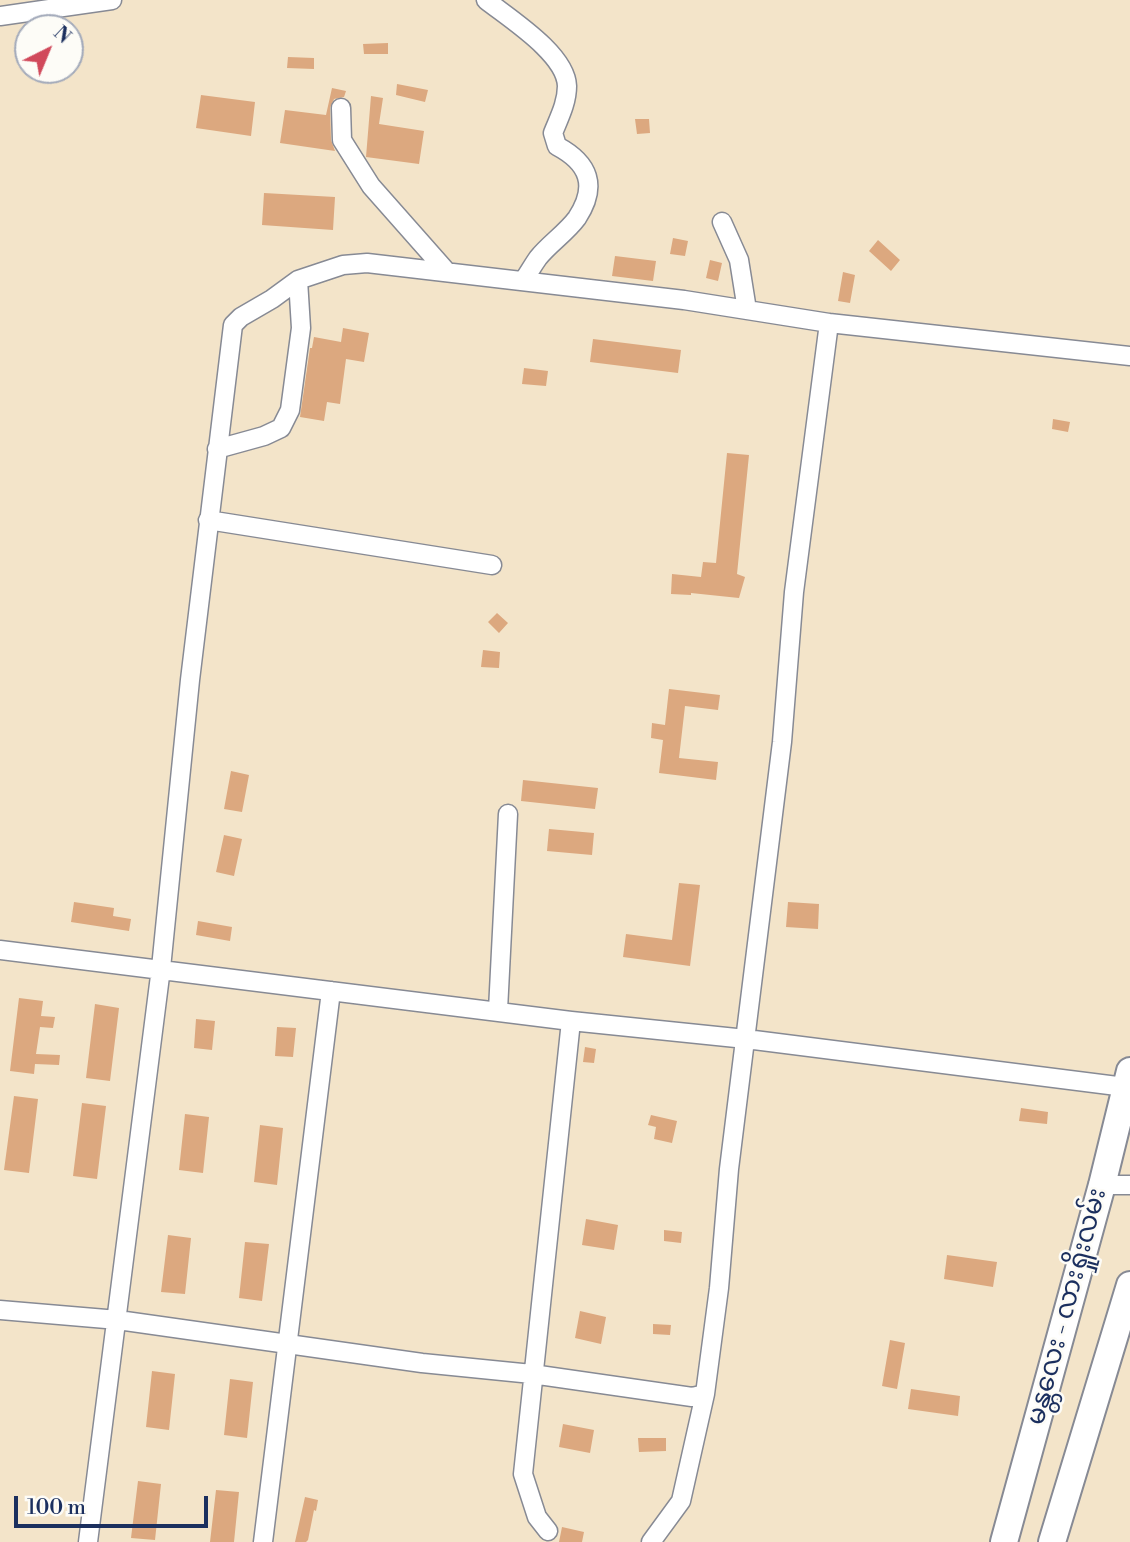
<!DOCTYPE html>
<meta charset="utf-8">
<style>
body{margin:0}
#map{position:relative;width:1130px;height:1542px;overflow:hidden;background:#f3e4c9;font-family:"Libre Bodoni",serif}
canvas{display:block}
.north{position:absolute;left:14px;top:14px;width:70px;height:70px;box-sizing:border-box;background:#fdfcf7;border:2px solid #a3aaba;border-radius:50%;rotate:43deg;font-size:19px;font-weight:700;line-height:28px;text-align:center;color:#1b2f5e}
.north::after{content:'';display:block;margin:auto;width:24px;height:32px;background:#d1495b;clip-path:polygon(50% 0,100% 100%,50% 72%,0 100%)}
.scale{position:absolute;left:14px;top:1496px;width:194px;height:32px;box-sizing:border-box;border:4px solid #1b2f5e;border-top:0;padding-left:9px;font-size:21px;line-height:24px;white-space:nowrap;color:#1b2f5e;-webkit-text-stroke:5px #fdfcf7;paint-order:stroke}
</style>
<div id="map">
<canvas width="1130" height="1542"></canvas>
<div class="north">N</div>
<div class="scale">100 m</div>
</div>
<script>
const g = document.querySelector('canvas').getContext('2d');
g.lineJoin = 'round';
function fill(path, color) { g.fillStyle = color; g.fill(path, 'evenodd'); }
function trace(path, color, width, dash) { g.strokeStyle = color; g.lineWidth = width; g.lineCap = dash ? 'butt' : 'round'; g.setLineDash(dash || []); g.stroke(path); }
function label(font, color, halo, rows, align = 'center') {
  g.font = font + ' "Libre Bodoni","Noto Sans Myanmar",serif'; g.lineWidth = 5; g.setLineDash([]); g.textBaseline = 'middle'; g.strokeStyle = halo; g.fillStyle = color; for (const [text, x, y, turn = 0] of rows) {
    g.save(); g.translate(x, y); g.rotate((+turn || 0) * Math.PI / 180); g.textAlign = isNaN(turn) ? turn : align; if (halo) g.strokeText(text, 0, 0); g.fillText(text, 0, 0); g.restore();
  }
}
fill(new Path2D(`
 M388 43V54H364L363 44Z
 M288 57 314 58V69L287 68Z
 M397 84 428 90 425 102 396 95Z
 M332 88 346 91 344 97 334 99 330 108 331 140 335 151 280 143 285 110 326 115Z
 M201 95 255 102 251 136 196 128Z
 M371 96 383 98 379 124 424 131 419 164 366 157Z
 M635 119H649L650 133 637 134Z
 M264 193 335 197 333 230 262 225Z
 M673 238 688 241 685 256 670 254Z
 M878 240 900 260 891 271 869 251Z
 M615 256 656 261 653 281 612 276Z
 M710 260 722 263 718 281 706 278Z
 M843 272 855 275 850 303 838 301Z
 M343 328 369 333 364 362 346 359 340 404 327 402 324 421 300 417 310 348H312L314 337 341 342Z
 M593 339 681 350 678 373 590 362Z
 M524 368 548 371 546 386 522 384Z
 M1053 419 1070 422 1068 432 1052 429Z
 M727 453 749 455 737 574 745 577 739 598 691 593V595L671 594 672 574 701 577 703 562 716 563Z
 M497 613 508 623 499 633 488 622Z
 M483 650 500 652 499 668 481 667Z
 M669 689 720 695 718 710 685 706 679 758 718 762 716 780 659 773 663 740 651 738 652 723 665 725Z
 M231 771 249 775 242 812 224 809Z
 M523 780 598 788 595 809 521 801Z
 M549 829 594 833 592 855 547 851Z
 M224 835 242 839 234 876 216 872Z
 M679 883 700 885 690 966 623 957 626 934 672 940Z
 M74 902 114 908 113 916 131 919 129 931 71 922Z
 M788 902 819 904 818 929 786 927Z
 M198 921 232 927 230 941 196 935Z
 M19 998 43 1001 41 1016 55 1017 53 1028 40 1027 36 1054 60 1055 59 1065 35 1064 34 1074 10 1071Z
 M95 1004 119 1008 110 1081 86 1078Z
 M196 1019 215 1021 212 1050 194 1048Z
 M277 1027 296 1028 293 1057 275 1056Z
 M585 1047 596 1049 594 1063 583 1062Z
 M14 1096 38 1099 29 1173 4 1170Z
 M82 1103 106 1106 97 1179 73 1176Z
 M1021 1108 1048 1112 1047 1124 1019 1121Z
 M185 1114 209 1117 203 1173 179 1170Z
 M651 1115 677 1121 672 1143 654 1139 656 1127 648 1125Z
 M260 1125 283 1128 277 1185 254 1182Z
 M586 1219 618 1225 614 1250 582 1245Z
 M664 1230 682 1232 681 1243 664 1241Z
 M168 1235 191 1238 185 1294 161 1292Z
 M245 1242 269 1244 262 1301 239 1298Z
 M947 1255 997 1262 993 1287 944 1279Z
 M580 1311 606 1317 601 1344 575 1338Z
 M653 1324 671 1325 670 1335 653 1334Z
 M890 1340 905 1343 897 1389 882 1386Z
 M152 1371 175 1374 169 1430 146 1427Z
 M230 1379 253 1382 247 1438 224 1435Z
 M911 1389 960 1396 958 1416 908 1409Z
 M563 1424 594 1430 590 1453 559 1447Z
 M638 1438H666V1451L639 1452Z
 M138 1481 161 1484 155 1540 131 1538Z
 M216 1490 239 1492 234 1542H210Z
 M305 1497 318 1500 316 1511 314 1510 308 1540 306 1542H295Z
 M562 1527 584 1532 582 1542H559Z`), '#dca87f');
const minor = new Path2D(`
 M486 0C510 19 566 54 567 86 567 103 559 118 553 133L557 146C589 163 598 186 577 218 566 233 549 244 538 258 533 265 528 274 523 281
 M0 16 112 0
 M341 108 342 140 371 186 447 272
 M722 222 739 260 747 310
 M217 449 264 436 281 428 290 410 301 328 298 280
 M208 520 492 565
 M0 950 571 1021 746 1039 1125 1087
 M498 1010 508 814
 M1102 1185H1130
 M0 1310 118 1320 422 1363 532 1374 692 1397 705 1394 719 1288 729 1169 782 742 794 592 829 323
 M548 1531 537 1517 523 1474 571 1021
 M88 1542 161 968 190 680 233 325 241 317 272 299 298 280 343 265 367 263 684 300 829 323 1130 356
 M263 1542 331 991
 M651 1542 681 1501 705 1394`);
const highway = new Path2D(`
 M1004 1542 1102 1185 1130 1071
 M1052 1542 1130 1285`);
trace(minor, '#878a94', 21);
trace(highway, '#878a94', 30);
trace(minor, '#fff', 18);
trace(highway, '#fff', 26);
label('26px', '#1b2f5e', '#fdfcf7', [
 ["မန္တလေး - လားရှိုးလမ်း",1068,1307,-75]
]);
</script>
